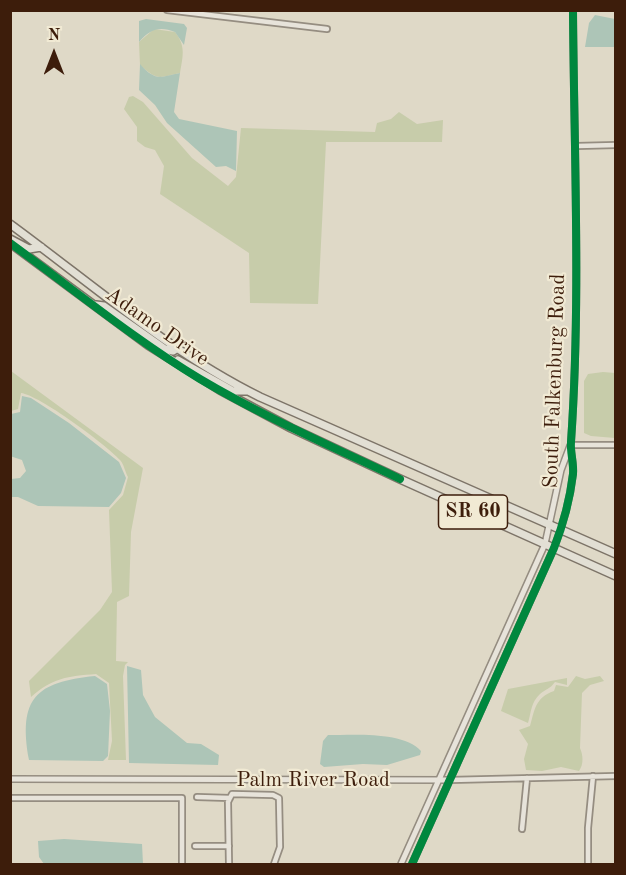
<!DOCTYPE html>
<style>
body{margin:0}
#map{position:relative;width:626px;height:875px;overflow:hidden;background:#dfd9c7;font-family:"Old Standard TT",serif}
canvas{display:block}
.frame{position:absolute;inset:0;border:12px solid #3d1d0b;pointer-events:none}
.north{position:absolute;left:24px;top:24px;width:60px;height:60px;-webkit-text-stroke:4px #f1ead4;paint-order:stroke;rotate:0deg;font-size:16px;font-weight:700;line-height:24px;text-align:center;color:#3d1d0b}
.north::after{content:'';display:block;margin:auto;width:21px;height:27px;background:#3d1d0b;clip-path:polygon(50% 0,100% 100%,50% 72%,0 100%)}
</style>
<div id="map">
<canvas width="626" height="875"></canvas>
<div class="frame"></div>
<div class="north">N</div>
</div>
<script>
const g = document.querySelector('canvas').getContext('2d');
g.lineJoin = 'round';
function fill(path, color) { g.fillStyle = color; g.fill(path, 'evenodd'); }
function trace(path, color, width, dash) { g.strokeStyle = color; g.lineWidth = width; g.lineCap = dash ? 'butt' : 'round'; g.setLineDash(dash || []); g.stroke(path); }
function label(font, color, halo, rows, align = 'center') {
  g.font = font + ' "Old Standard TT",serif'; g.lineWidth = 4.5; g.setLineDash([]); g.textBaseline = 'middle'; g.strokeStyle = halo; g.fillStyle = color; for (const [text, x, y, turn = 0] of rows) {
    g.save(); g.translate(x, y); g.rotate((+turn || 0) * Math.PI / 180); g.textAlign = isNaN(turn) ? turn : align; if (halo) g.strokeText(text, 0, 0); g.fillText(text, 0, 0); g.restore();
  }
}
fill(new Path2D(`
 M154 29 175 32C186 46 183 56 180 73 159 77 159 82 140 65L139 42Z
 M133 96 143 102 192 158 228 186 236 177 241 128 375 132 377 123 391 119 399 112 417 124 443 120 442 142H326L318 304 250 303 249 253 160 194 164 166 155 150 145 147 137 141V127L124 109 129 97Z
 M11 371 143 468 131 532 129 596 117 602 116 661 128 662 125 665 123 676 126 760H108L112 741 109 683 96 674C68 676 52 678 31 697L29 681 100 610 112 592 109 510 123 495 128 477C125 472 124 464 120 460 107 445 39 395 21 393L18 409 11 411Z
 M603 372 615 373V438L591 436 584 433V381L588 374Z
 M576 676 585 679 600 676 604 681 590 685 582 693 580 748C583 755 584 764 579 771L561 767 542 771 526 770 524 759 528 744 519 730 530 726C535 709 535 698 554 691L556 685 568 687Z
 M567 678V685L555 682C550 689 546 689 540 694 531 702 531 713 528 723L501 711 508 689Z`), '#c7ccaa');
fill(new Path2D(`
 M595 15 615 19V47H585L589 23Z
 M146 19 184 24 187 28 184 45 175 32C160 26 150 29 139 42V21Z
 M140 64C156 82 160 77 180 73L174 112 179 119 237 131 236 171 226 166 216 167 167 123 155 105 139 90Z
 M22 396 31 398 69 423 119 462 126 478 121 493 109 507 38 506 18 497H11V479L20 478 26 471 22 460 10 456 11 414 20 412Z
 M127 666 141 670 143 695 155 717 187 743 201 744 219 755 218 765 129 763Z
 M95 676 107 684 110 711 108 756 103 761 29 760C18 698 36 682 95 676Z
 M328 735C353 735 404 731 421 751L420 755 387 765 363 764 324 767 320 764 323 741Z
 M64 839 142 844 143 864H44L39 857 38 841Z`), '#adc5b7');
const minor = new Path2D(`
 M167 10 327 29
 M577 146 616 145
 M571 445H616
 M450 780 616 776
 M197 797 230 798
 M10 798H182V864
 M522 829 527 778
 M195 846H229
 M229 864 228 802 232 794 273 795 279 798 280 847 274 864
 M588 864V828L593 776`);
const tertiary = new Path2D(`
 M10 779 450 780
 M401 864 545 544 561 470 570 446
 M412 864 554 548C563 525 570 499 573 474 574 463 570 452 571 442 581 298 574 155 573 10`);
const primary = new Path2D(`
 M10 224C92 284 169 352 260 397L616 554
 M10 239 29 249 41 247
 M10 243 148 345 220 390 291 428 400 479 616 576
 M96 305 104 306 165 349 173 351 176 349
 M178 360 233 391H247`);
trace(minor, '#958d81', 8);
trace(tertiary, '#958d81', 8);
trace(primary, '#7d7468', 10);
trace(minor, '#e7e3da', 4.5);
trace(tertiary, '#e7e3da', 5);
trace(primary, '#e2dfd4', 7);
trace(new Path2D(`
 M10 243C73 289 134 339 200 379 264 417 333 447 400 479
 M412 864 554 548C563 525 570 499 573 474 574 463 570 452 571 442 581 298 574 155 573 10`), '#00873e', 8);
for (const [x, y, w] of [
 [473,512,69]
]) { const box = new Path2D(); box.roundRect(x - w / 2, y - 17, w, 34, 4.5); g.fillStyle = '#f1ead4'; g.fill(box); trace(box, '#3d1d0b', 1.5); }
label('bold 20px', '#3d1d0b', null, [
 ["SR 60",473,512]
]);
label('21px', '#3d1d0b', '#f1ead4', [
 ["Adamo Drive",157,327,35],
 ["South Falkenburg Road",555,381,-88],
 ["Palm River Road",313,780]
]);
</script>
